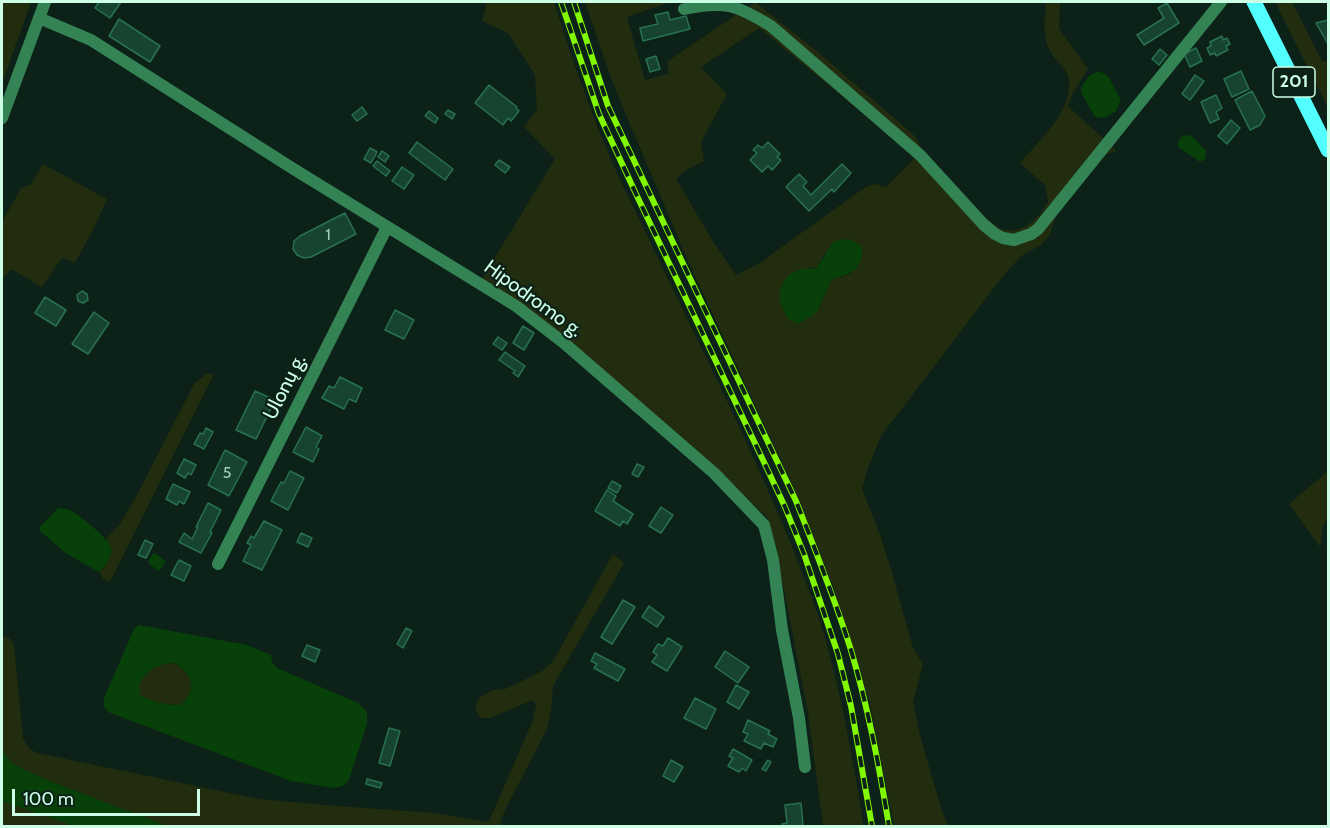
<!DOCTYPE html>
<meta charset="utf-8">
<style>
body{margin:0}
#map{position:relative;width:1330px;height:828px;overflow:hidden;background:#0c2118;font-family:Cabin,sans-serif}
canvas{display:block}
.frame{position:absolute;inset:0;border:3px solid #ccffe5;pointer-events:none}
.scale{position:absolute;left:12px;top:789px;width:188px;height:27px;box-sizing:border-box;border:3px solid #ccffe5;border-top:0;padding-left:8px;font-size:18px;line-height:21px;white-space:nowrap;color:#ccffe5;-webkit-text-stroke:4px #0c2118;paint-order:stroke}
</style>
<div id="map">
<canvas width="1330" height="828"></canvas>
<div class="frame"></div>
<div class="scale">100 m</div>
</div>
<script>
const g = document.querySelector('canvas').getContext('2d');
g.lineJoin = 'round';
function fill(path, color) { g.fillStyle = color; g.fill(path, 'evenodd'); }
function trace(path, color, width, dash) { g.strokeStyle = color; g.lineWidth = width; g.lineCap = dash ? 'butt' : 'round'; g.setLineDash(dash || []); g.stroke(path); }
function label(font, color, halo, rows, align = 'center') {
  g.font = font + ' Cabin,sans-serif'; g.lineWidth = 4.5; g.setLineDash([]); g.textBaseline = 'middle'; g.strokeStyle = halo; g.fillStyle = color; for (const [text, x, y, turn = 0] of rows) {
    g.save(); g.translate(x, y); g.rotate((+turn || 0) * Math.PI / 180); g.textAlign = isNaN(turn) ? turn : align; if (halo) g.strokeText(text, 0, 0); g.fillText(text, 0, 0); g.restore();
  }
}
fill(new Path2D(`
 M2 2H31L2 84Z
 M486 2H554C571 56 590 111 613 164 627 195 643 226 658 258 712 371 770 483 813 601 839 674 851 751 864 826H823L808 713 774 539 767 517 677 435 481 280 555 159 524 127 537 109 535 75 508 33 482 21 486 8Z
 M585 2H671L627 17 645 80 668 74V61L755 2 818 52 916 137 921 148 985 217 999 228 1012 231 1027 226 1040 214 1048 201 1045 185 1020 163C1038 142 1079 105 1067 74 1063 65 1054 59 1050 51 1042 37 1045 18 1046 2H1060L1059 29 1088 69 1073 93 1068 106 1117 151 1106 154 1064 203 1055 219 1049 236 1041 245 1021 256 1000 280 881 436 868 468 862 489 881 537 893 576 913 648 923 664 913 702 920 735 941 808 948 826H894L870 704 835 592 799 500 688 261 626 115 612 81ZM759 28 916 157 886 187 877 184 867 186 776 251 764 261 736 275 714 243 676 179 685 171 704 161 701 142 727 94 701 67ZM825 253 852 273 831 280 817 312 808 267 816 269Z
 M1275 2H1292L1322 61H1328V108Z
 M43 164 107 199 94 228 75 263 62 258 42 287 11 269 2 279V222L21 188 31 184Z
 M206 374H214L110 582 103 579 99 572 104 568 111 548 106 538 120 524 138 493 194 384Z
 M1328 471V519L1323 525 1320 547 1289 504Z
 M613 554 624 563 553 686 551 710 547 729 506 808 500 822 502 826H167L42 778 13 764 2 750V637C8 635 10 639 14 644L23 739 30 749 37 753 259 799 337 806 435 813 486 822 490 819 533 720 536 705 533 700 490 718H480L475 707 479 698 492 690 505 689 518 683 542 671 553 661Z
 M175 663C193 676 198 688 181 705 166 705 152 702 140 695L138 685C149 669 156 664 175 663Z
 M2 801 63 822 73 826H2Z`), '#222c0f');
fill(new Path2D(`
 M1099 71 1108 76 1121 100 1116 111 1104 118 1095 117 1082 94 1081 87 1089 76Z
 M1189 135 1196 140 1206 151 1205 159 1200 162 1178 147V142L1182 136Z
 M843 239C851 239 856 242 862 247 864 272 849 273 831 280L817 312 799 324C796 322 792 322 790 320 786 317 784 311 782 307 773 284 793 264 816 269L833 242Z
 M58 508C63 508 67 509 72 511 80 516 108 538 111 547 113 556 106 566 99 572L67 554 40 531V527Z
 M155 553 165 561V563L159 571 149 564V560L153 554Z
 M139 625 247 645 271 655 272 662 277 668 358 703 367 712V724L349 780 343 786 334 788 291 781 108 712 104 707V698L134 629ZM175 663C193 676 198 688 181 705 166 705 152 702 140 695L139 684C149 669 156 664 175 663Z
 M2 750 13 764 42 778 167 826H73L63 822 2 801Z`), '#074008');
const building = new Path2D(`
 M99 2H121L110 18 95 8Z
 M1167 3 1179 23 1144 45 1137 35 1164 18 1158 8Z
 M668 12 670 20 686 16 690 29 643 41 640 28 658 24 655 15Z
 M119 19 160 46 150 62 109 36Z
 M1328 20V44L1316 23Z
 M1222 36 1223 40 1227 38 1230 44 1226 46 1228 50 1216 56 1215 53 1210 55 1207 48 1211 46 1210 42Z
 M1196 48 1202 61 1190 67 1184 54Z
 M1160 49 1167 55 1159 65 1152 59Z
 M656 56 660 69 650 72 646 59Z
 M1241 71 1249 89 1232 97 1224 79Z
 M1195 75 1204 81 1190 100 1182 94Z
 M489 85 517 107 516 108 519 111 511 121 508 118 503 125 475 103Z
 M1252 91 1265 116 1260 125 1250 130 1235 100Z
 M1216 95 1222 108 1216 112 1219 119 1210 123 1201 102Z
 M362 107 367 114 357 121 352 115Z
 M448 110 455 114 452 119 445 114Z
 M429 111 438 118 435 123 425 116Z
 M1231 120 1240 128 1227 144 1218 136Z
 M417 142 453 169 445 180 409 153Z
 M768 142 780 154 777 157 781 160 772 170 768 166 762 172 750 160 757 153 753 150 758 145 762 148Z
 M370 148 377 152 371 163 364 159Z
 M382 151 389 156 385 162 378 157Z
 M499 160 510 167 505 173 495 165Z
 M377 161 390 171 386 176 373 166Z
 M842 164 851 173 834 192 832 189 809 211 786 187 799 174 807 182 803 186 811 195Z
 M402 167 414 175 404 189 392 181Z
 M345 213 356 234 311 257 304 258 297 255 293 249 294 241 300 236Z
 M82 291 87 294 88 300 83 303 78 301 77 295Z
 M45 297 66 310 56 326 35 313Z
 M395 310 414 320 404 339 385 330Z
 M94 312 109 323 88 354 72 344Z
 M523 326 534 333 524 350 513 343Z
 M498 337 507 343 502 350 493 344Z
 M505 352 525 366 518 377 513 373 515 371 499 360Z
 M340 377 362 388 356 402 349 399 344 409 322 398 329 386 334 388Z
 M255 391 275 400 256 439 236 430Z
 M306 427 322 436 316 447 319 449 313 462 293 452Z
 M206 428 213 432 204 449 194 444 200 433 203 434Z
 M225 450 247 462 229 496 208 485Z
 M184 459 196 465 191 475 188 473 185 478 177 473Z
 M637 464 644 467 638 477 632 474Z
 M290 471 304 478 288 510 271 501 281 482 284 483Z
 M612 481 621 486 617 493 608 488Z
 M173 484 190 492 184 504 179 501 177 505 166 499Z
 M607 490 616 496 613 501 633 514 627 524 623 521 620 526 595 511Z
 M208 503 221 510 210 532 212 533 201 553 179 542 184 533 192 539 198 527H196Z
 M661 507 673 515 661 533 649 526Z
 M264 521 282 530 262 570 243 561 251 545 247 543 251 536 254 538Z
 M301 533 312 538 308 547 297 542Z
 M145 540 153 544 146 558 138 555Z
 M179 560 191 566 184 581 171 575Z
 M623 600 635 607 612 644 601 637Z
 M649 606 664 617 657 627 642 617Z
 M406 628 412 631 403 648 397 644Z
 M668 638 682 647 667 671 652 662 657 655 653 652 658 644 663 646Z
 M307 645 320 650 315 662 302 656Z
 M725 651 749 667 738 683 715 667Z
 M595 653 625 669 618 681 594 668 597 664 591 661Z
 M736 685 749 692 739 709 727 702Z
 M695 698 716 709 706 729 684 718Z
 M748 720 770 731 768 734 777 739 773 747 764 743 761 749 744 741 748 734 743 732Z
 M389 728 400 731 390 766 379 763Z
 M733 749 752 760 746 771 742 768 739 772 728 766 733 758 729 756Z
 M671 760 683 767 674 782 663 776Z
 M768 760 771 762 766 771 762 769Z
 M367 779 382 783 380 788 366 784Z
 M801 803 803 826H782V824L787 823 785 805Z`);
fill(building, '#174331');
trace(building, '#287152', 1.5);
trace(new Path2D(`
 M684 9C724 0 737 5 771 26L920 155 984 225 995 234 1003 238 1014 240 1031 234 1038 229 1221 2
 M39 18 91 40 292 168 516 306 564 343 714 473 764 525 773 560 782 630 799 718 805 767
 M218 564 387 227`), '#348355', 12);
trace(new Path2D(`
 M2 118 45 2`), '#348355', 12);
trace(new Path2D(`
 M1254 2 1328 150`), '#53feff', 15);
const rail = new Path2D(`
 M561 2 599 114 637 196 763 460 785 507 804 554 838 654 851 706 872 826
 M574 2 608 106 796 501C815 549 834 597 850 647 868 706 879 766 889 826`);
trace(rail, '#81f700', 6);
trace(rail, '#0c2118', 4, [11]);
label('16px', '#9fd0b8', null, [
 ["1",328,235],
 ["5",227,473]
]);
for (const [x, y, w] of [
 [1294,82,42]
]) { const box = new Path2D(); box.roundRect(x - w / 2, y - 15, w, 30, 4.5); g.fillStyle = '#0c2118'; g.fill(box); trace(box, '#ccffe5', 1.5); }
label('bold 18px', '#ccffe5', null, [
 ["201",1294,82]
]);
label('20px', '#ccffe5', '#0c2118', [
 ["Hipodromo g.",533,299,36],
 ["Ulonų g.",285,387,-63]
]);
</script>
